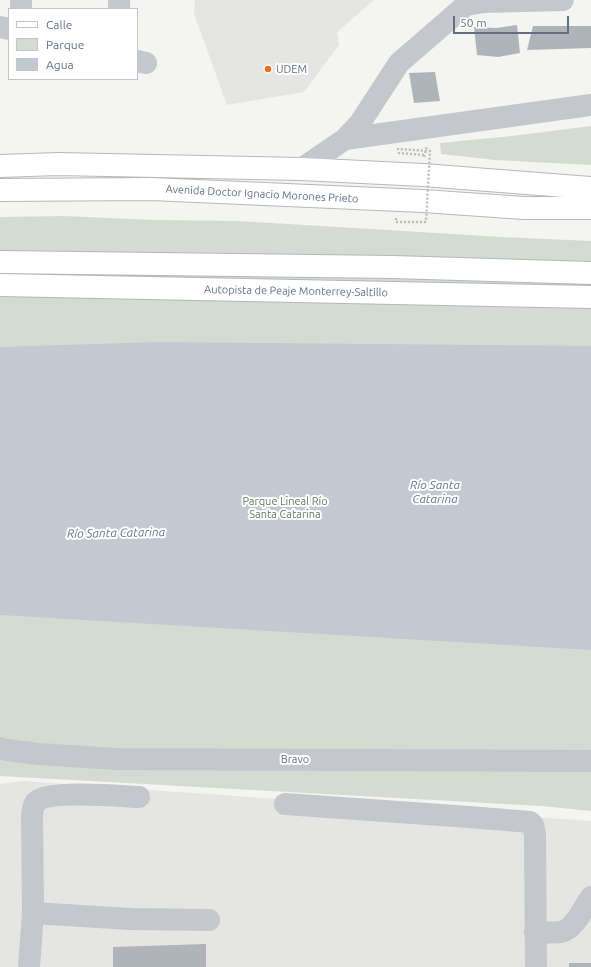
<!DOCTYPE html>
<meta charset="utf-8">
<style>
body{margin:0}
#map{position:relative;width:591px;height:967px;overflow:hidden;background:#f4f5f1;font-family:Ubuntu,sans-serif}
canvas{display:block}
.legend{position:absolute;left:8px;top:8px;width:130px;height:72px;box-sizing:border-box;background:#fff;border:1px solid #c0c5cd;margin:0;padding:5px 7px;list-style:none;font-size:12px;color:#626f83}
.legend li{display:flex;align-items:center;gap:8px;height:20px}
.legend b{width:20px;border:1px solid #c0c5cd}
.scale{position:absolute;left:453px;top:16px;width:116px;height:18px;box-sizing:border-box;border:2px solid #626f83;border-top:0;padding-left:5px;font-size:12px;line-height:14px;white-space:nowrap;color:#626f83;-webkit-text-stroke:3px #fff;paint-order:stroke}
</style>
<div id="map">
<canvas width="591" height="967"></canvas>
<ul class="legend">
<li><b style="height:5px;background:#fff"></b>Calle</li>
<li><b style="height:11px;background:#d4dcd2"></b>Parque</li>
<li><b style="height:11px;background:#c2c9d1"></b>Agua</li>
</ul>
<div class="scale">50 m</div>
</div>
<script>
const g = document.querySelector('canvas').getContext('2d');
g.lineJoin = 'round';
function fill(path, color) { g.fillStyle = color; g.fill(path, 'evenodd'); }
function trace(path, color, width, dash) { g.strokeStyle = color; g.lineWidth = width; g.lineCap = dash ? 'butt' : 'round'; g.setLineDash(dash || []); g.stroke(path); }
function label(font, color, halo, rows, align = 'center') {
  g.font = font + ' Ubuntu,sans-serif'; g.lineWidth = 4; g.setLineDash([]); g.textBaseline = 'middle'; g.strokeStyle = halo; g.fillStyle = color; for (const [text, x, y, turn = 0] of rows) {
    g.save(); g.translate(x, y); g.rotate((+turn || 0) * Math.PI / 180); g.textAlign = isNaN(turn) ? turn : align; if (halo) g.strokeText(text, 0, 0); g.fillText(text, 0, 0); g.restore();
  }
}
fill(new Path2D(`
 M195 0H374L337 32 339 45 304 92 227 105 194 14Z
 M23 781 591 821V967H0V784Z`), '#e5e5e4');
fill(new Path2D(`
 M591 126V165L495 160 441 154 440 143 512 136Z
 M64 216 155 220 239 221 502 237 591 241V811L541 806 0 776V217Z`), '#d4dcd2');
fill(new Path2D(`
 M157 342 591 346V650L0 615V347Z`), '#c2c9d1');
fill(new Path2D(`
 M517 25 520 53 498 57 477 55 474 27 496 28Z
 M533 26H591V48L527 50Z
 M435 72 440 101 414 103 409 73Z
 M206 944V967H113V947Z
 M569 963H591V967H569Z`), '#afb4bb');
const major = new Path2D(`
 M0 166 58 164 301 169 423 175 591 188
 M0 190 151 189 423 201 524 208H591`);
const highway = new Path2D(`
 M0 262 393 267 591 273
 M0 285 591 297`);
trace(major, '#b5b8bd', 24);
trace(highway, '#b4b7bb', 24);
trace(new Path2D(`
 M424 157 427 146
 M396 218V222H426`), '#bbbdc0', 2.5, [2, 2]);
trace(new Path2D(`
 M21 0V9
 M119 0V9
 M0 27 9 29
 M137 61 146 63
 M345 139 591 105
 M301 169 345 139 360 123 399 63 466 5 484 2 563 0
 M0 748 7 750 39 754 116 759 591 761
 M285 804 469 817 530 822 533 825 535 835 536 967
 M33 913 130 919 209 920
 M535 932C543 932 553 933 561 932 575 929 583 908 591 897
 M29 967 33 913 32 815C33 810 33 804 37 801 51 790 119 796 139 797`), '#c4c7cb', 22);
trace(major, '#fff', 22);
trace(highway, '#fff', 22);
trace(new Path2D(`
 M424 155 399 153 398 149 430 151 426 222`), '#bbbdc0', 2.5, [2, 2]);
for (const [x, y, r, color] of [
 [268,69,4,"#eb711b"]
]) { const dot = new Path2D(); dot.arc(x, y, r, 0, 2 * Math.PI); g.fillStyle = color; g.fill(dot); trace(dot, '#fff', 1.5); }
label('11px', '#626f83', '#fff', [
 ["UDEM",276,69]
], 'left');
label('11px', '#626f83', '#fff', [
 ["Avenida Doctor Ignacio Morones Prieto",262,194,3],
 ["Autopista de Peaje Monterrey-Saltillo",296,291,1],
 ["Bravo",295,759]
]);
label('11px', '#627a61', '#fff', [
 ["Parque Lineal Río",285,501],
 ["Santa Catarina",285,514]
]);
label('italic 12px', '#637788', '#fff', [
 ["Río Santa",435,485],
 ["Catarina",435,499],
 ["Río Santa Catarina",116,533,-1]
]);
</script>
